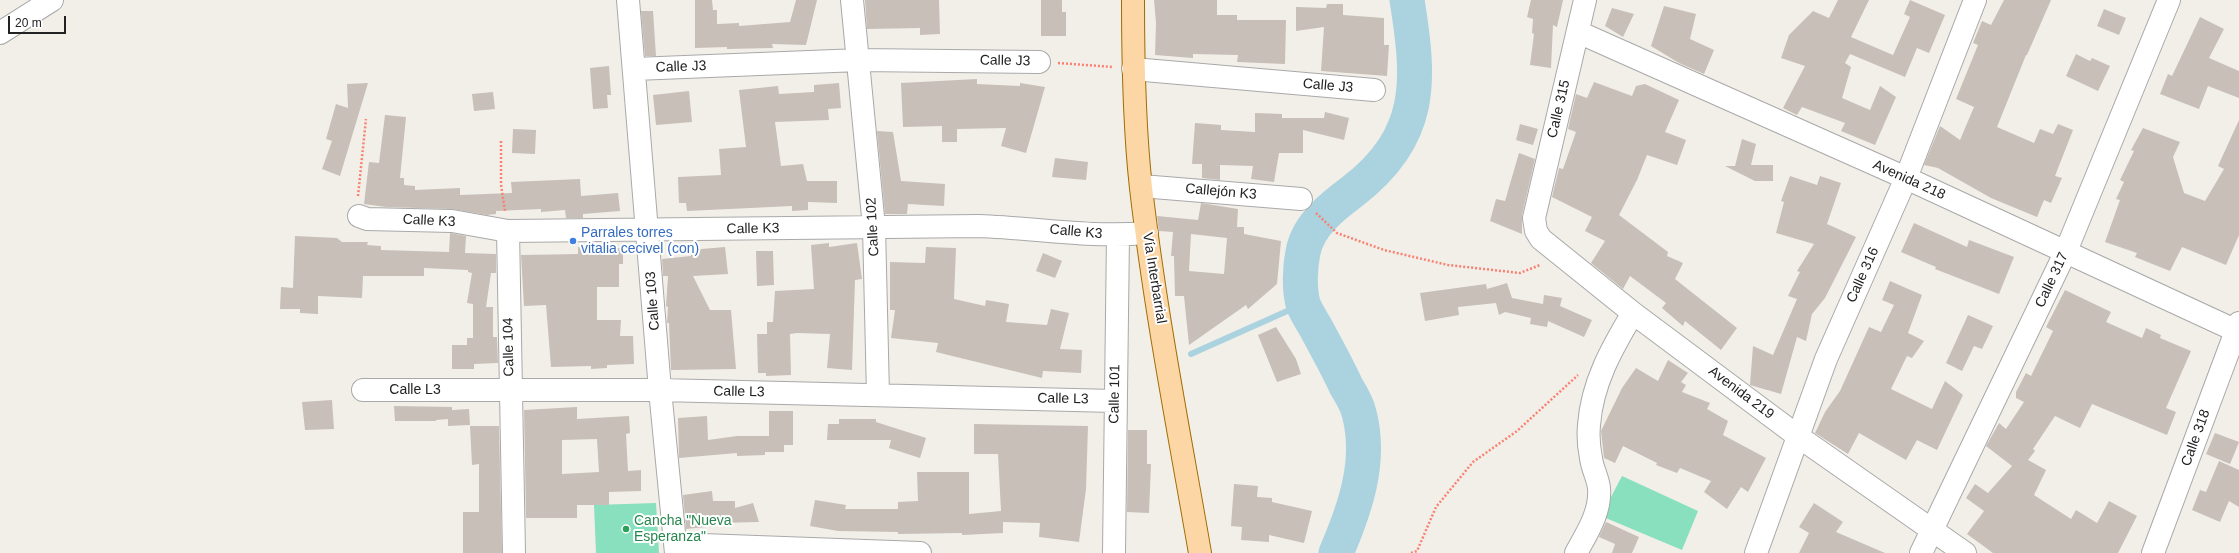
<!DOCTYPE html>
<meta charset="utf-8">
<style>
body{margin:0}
#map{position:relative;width:2239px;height:553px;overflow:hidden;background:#f2efe9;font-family:Arial,sans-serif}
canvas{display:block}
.scale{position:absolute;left:8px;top:16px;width:58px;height:18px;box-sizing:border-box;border:2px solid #222;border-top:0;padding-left:5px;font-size:12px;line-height:14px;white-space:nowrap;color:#222;-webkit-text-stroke:3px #fff;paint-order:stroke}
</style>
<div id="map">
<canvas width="2239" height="553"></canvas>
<div class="scale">20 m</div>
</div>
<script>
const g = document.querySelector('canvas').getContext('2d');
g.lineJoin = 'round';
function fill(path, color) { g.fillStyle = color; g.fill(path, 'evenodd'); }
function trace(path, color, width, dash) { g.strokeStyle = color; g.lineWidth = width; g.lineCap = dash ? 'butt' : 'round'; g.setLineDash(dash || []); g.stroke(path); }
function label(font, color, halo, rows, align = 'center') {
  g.font = font + ' Arial,sans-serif'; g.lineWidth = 4; g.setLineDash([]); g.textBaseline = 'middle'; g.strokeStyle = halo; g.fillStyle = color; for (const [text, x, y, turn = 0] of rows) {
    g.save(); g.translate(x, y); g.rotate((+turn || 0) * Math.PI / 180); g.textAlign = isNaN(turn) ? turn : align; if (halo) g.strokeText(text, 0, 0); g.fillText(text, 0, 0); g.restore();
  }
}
fill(new Path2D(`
 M1622 476 1698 511 1682 550 1601 516Z
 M656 503 659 553H596L594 505Z`), '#88e0be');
trace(new Path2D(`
 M1191 354 1303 304`), '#aad3df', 6);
trace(new Path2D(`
 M1336 553C1355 509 1372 461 1359 413 1357 404 1351 394 1346 386 1337 366 1326 347 1316 328 1312 321 1306 312 1303 304 1299 288 1300 267 1303 252 1308 225 1333 206 1353 191 1424 136 1420 81 1407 0`), '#aad3df', 35);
fill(new Path2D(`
 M695 0H712L713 10H717V24L739 23V26L790 22 796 0H817L806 45 772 44 773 48 727 49V47L695 48Z
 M865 0H939L940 34 920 35V28L867 29Z
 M1041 0H1062V12H1066V36H1041Z
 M1154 0H1217V15H1237V20H1286L1285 64 1237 62 1238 55 1193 54V58L1155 55 1156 23Z
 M1531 0H1563L1557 27 1553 25 1551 68 1530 65 1534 34 1532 33 1533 19 1527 17Z
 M1838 0H1869L1851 37 1893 55 1910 17 1904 14 1910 0 1945 15 1929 53 1917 48 1905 77 1850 54 1845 63 1851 67 1842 98 1870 110 1880 86 1896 97 1875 145 1841 131 1845 123 1802 107 1797 115 1783 108 1805 66 1781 58 1789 35 1813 11 1829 18Z
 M2004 0H2051L2027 55H2026L1997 127 2034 143 2040 129 2053 134 2058 124 2073 130 2055 176 2062 178 2051 203 2044 200 2037 217 1991 198 1938 168 1924 165 1940 126 1960 140 1974 107 1956 99 1978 45 1973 43 1982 21 1991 25Z
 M1327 4H1343V15L1384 18V45H1389L1387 76 1321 71 1324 27 1296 31V7L1326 8Z
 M1664 6 1696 14 1690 39 1714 50 1704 74 1679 63 1651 46Z
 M1612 8 1634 14 1623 37 1605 26Z
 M2104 9 2126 18 2119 35 2097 26Z
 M641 11H653L656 56H645Z
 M2200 17 2224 29 2209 58 2239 71V98L2208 86 2199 109 2160 94 2168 74 2172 76Z
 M2076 54 2090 61 2092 58 2110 66 2098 91 2066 76Z
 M609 66 611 95H607L608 108 593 109 590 68Z
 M977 79V84L1020 86V83L1045 87 1026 153 1001 146 1006 128 957 129V142H942V126L903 127 901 83Z
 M1594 82 1632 96 1636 86 1645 84 1679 100 1665 132 1686 140 1677 165 1647 155 1637 180 1619 215 1668 252 1667 256 1683 263 1675 279 1737 328 1721 350 1685 321 1683 326 1662 308 1666 303 1630 276 1623 289 1591 263 1605 241 1585 231 1592 217 1552 197 1551 201 1559 168 1563 169 1576 132 1568 129 1576 94 1587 98Z
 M368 83 340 176 322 169 332 141 326 139 336 104 348 108 347 84Z
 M839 83 841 108 828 109 829 120 775 122 781 166 803 164 807 181H837V203L808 202V210L792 211V206L687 211 686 203H679L678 177 721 175 719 149 746 147 739 90 778 86 779 94 814 92V85Z
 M689 91 692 122 656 125 653 95Z
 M493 92 495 109 474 111 472 94Z
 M1325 112 1349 118 1344 140 1303 130V153H1279L1274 182 1251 179 1253 166 1220 165V180L1202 178V164H1192L1195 123 1221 125V130L1255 132V113L1282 114V118H1324Z
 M385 115 406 117 400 178H404V185L415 186V190L460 188V195L512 193 511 182 580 179 581 196 618 193 620 211 583 214V218H566L565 210 541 212V209L496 211V214L487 215 452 209 386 207 364 204 369 162 379 163Z
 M2239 120V235L2226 265 2182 247 2170 271 2135 257 2137 253 2105 242 2120 200 2116 199 2124 182 2120 180 2134 151 2131 150 2143 128 2180 142 2173 157 2184 193 2205 201 2224 169 2218 166Z
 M1520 124 1538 129 1533 145 1516 140Z
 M513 129 536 130 535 154 512 153Z
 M877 131 893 132 901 181 945 184 944 206 908 204 907 214H885Z
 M1742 139 1756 144 1751 165H1773V181H1755L1725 166H1735Z
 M1519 153 1535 159 1522 215V234L1490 221 1496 199 1505 201Z
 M1055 158 1088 162 1086 180 1052 177Z
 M1790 176 1817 185 1820 176 1841 183 1827 224 1856 237 1825 298 1812 314 1806 341 1797 337 1781 394 1750 385 1753 346 1773 355 1797 299 1788 296 1800 272 1797 271 1814 244 1776 233 1784 202 1781 201Z
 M1201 203 1238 209 1237 227H1244V234L1281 241 1277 284 1248 309 1246 305 1189 345 1184 296H1175L1174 256H1171L1173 232 1159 231 1157 216 1198 220ZM1191 234 1227 238 1224 274 1189 271Z
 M1914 223 1967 247 1969 240 2014 257 1999 294 1935 269 1936 267 1901 252Z
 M450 233 466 236 465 253 496 254V273H491L486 307H493V337H497L498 363 474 364V369H452V345H467V338H473V304L467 303 472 273 468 272V270L424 268V276H363L362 298 318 296V314L300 313V309H280L281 287 293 288 295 236 337 238 342 242H368L367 245 381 246V250L449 252Z
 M829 243V247L857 243 862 279 855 280 852 370 827 368 830 334 797 333 790 334 791 375 766 376V373H758L757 334H767V322H773L775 291 814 289 811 245Z
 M578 247 623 248V264H619V287H597V320H621L620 336H633L634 364 607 365V368L591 369V366L551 367 546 305 524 306 521 255 578 254Z
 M725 247 728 274 693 276 710 310H731L736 369 671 370 669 323H667L668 307 666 306 668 276H663L662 259 691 256 690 250Z
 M926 247 956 248 954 299 985 306 986 300 1009 304 1006 322 1047 325 1051 309 1069 313 1060 349 1082 350 1081 373 1043 371 1042 378 936 352 938 343 891 338 895 310H890V262L925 263Z
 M756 251H773L774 285 757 286Z
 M1043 253 1062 261 1055 278 1036 271Z
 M1890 281 1922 295 1908 333 1924 341 1912 358 1907 356 1891 389 1932 409 1945 381 1963 395 1937 450 1917 440 1906 460 1859 433 1848 454 1815 433 1825 412 1840 391 1869 327 1881 332 1894 305 1882 300Z
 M1507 283 1512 298 1543 304 1544 295 1562 298 1560 306 1592 320 1584 337 1548 321 1547 327 1530 324 1531 318 1505 312 1499 315 1496 303 1458 307 1459 315 1425 321 1420 293 1486 284 1487 289Z
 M2065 290 2111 312 2106 322 2142 338 2146 328 2161 335 2160 338 2191 351 2166 408 2176 412 2167 435 2092 404 2080 428 2055 416 2033 449 2035 451 2028 460 2046 470 2034 495 2071 519 2076 510 2097 523 2109 501 2137 516 2118 553H1993L1967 534 1984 511 1966 498 1975 484 1988 493 2012 466 1986 446 1999 423 2006 429 2024 402 2016 398V392L2026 373 2031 376 2053 331 2046 327Z
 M1968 315 1993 326 1982 349 1974 346 1962 371 1946 363Z
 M1276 327 1296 359 1301 374 1277 382 1258 335Z
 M1668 360 1688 373 1681 382 1686 385 1682 392 1710 403 1707 409 1728 421 1723 435 1766 458 1748 492 1741 487 1727 509 1704 492 1711 481 1680 468 1677 473 1656 465 1657 463 1623 446 1615 463 1604 458 1601 431 1622 388 1636 368 1658 381Z
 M332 400 334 429 305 430 302 402Z
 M394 406 452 407V410L469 409 470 425 448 426V419L436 420V421H395Z
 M577 407V419L629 416 630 433 626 434 628 471 641 470V491L609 492V505H577V518H526L524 410ZM597 439 599 472 562 474V440Z
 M769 411H793V445H784V452H765V455L737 456V453L679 458 678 418 707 416 708 440 737 436H769Z
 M839 419H876V422L926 438 920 458 889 448 891 440H827L828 424H839Z
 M974 424 1088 426 1086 489 1079 542 1039 537 1040 523 1003 522V533L962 535V533L898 534V532L838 531 810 526 815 500 846 505 845 509H898V502L918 501 917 472H969V514L1001 511 998 454H974Z
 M470 426H499L502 553H463V512H479V464L472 465Z
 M1128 430H1147V464H1151L1149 513 1127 512Z
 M2215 433 2239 442 2230 464 2206 454Z
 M2219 461 2239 470V507L2229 501 2220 522 2192 510 2200 490 2206 492Z
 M1234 484 1258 486 1257 497 1272 498V502L1312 511 1304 543 1269 535V542L1241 540 1242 527 1231 526Z
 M712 491 713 501H735V508L753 503 759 522 716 523V526L686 529 683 495Z
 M1814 503 1843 522 1836 532 1885 553H1799L1809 533 1799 527Z
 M1606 522 1639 537 1632 553H1612L1615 544 1599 537Z`), '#c7bfb8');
const minor = new Path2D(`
 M628 0 660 390 676 553
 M852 0 874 227 878 395
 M1585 0 1534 218 1536 231 1541 239 1633 313 1799 437 1965 553
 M1578 32 1906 178 2239 332
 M0 33 52 0
 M635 69 859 60 1039 62
 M1133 69 1374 90
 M1141 186 1301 199
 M359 216 367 219 452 221 508 231 979 226C1035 228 1091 238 1147 233
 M508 231 514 553
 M363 390H660L1115 401
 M675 544 920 553
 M1114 553 1118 235
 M1576 553C1587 533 1601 512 1599 488 1598 478 1592 468 1591 458 1589 448 1588 435 1589 425 1592 383 1612 348 1633 313
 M1756 553 1826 359 1906 178 1975 0
 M1921 553 2066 251 2169 0
 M2153 553 2239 323`);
const major = new Path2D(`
 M1133 0C1133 62 1134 126 1141 188 1155 310 1179 432 1200 553`);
trace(minor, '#a9a9a9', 24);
trace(major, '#a06b00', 24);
trace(new Path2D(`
 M1058 63 1113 67
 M501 141V185L505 211
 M358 196 366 119
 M1316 213 1337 233 1384 250 1448 265 1520 273 1540 265
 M1411 553 1417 551 1436 507 1473 462 1517 431 1578 375`), '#fa8072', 2.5, [2, 2]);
trace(minor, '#fff', 22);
trace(major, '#fcd6a4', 22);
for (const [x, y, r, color] of [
 [573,241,4,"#3f7fe0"],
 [626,529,4,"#2e9e5b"]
]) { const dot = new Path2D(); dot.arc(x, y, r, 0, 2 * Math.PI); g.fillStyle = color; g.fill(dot); trace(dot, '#fff', 1.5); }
label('14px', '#222', '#fff', [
 ["Calle J3",1005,61,1],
 ["Calle J3",681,67,-2],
 ["Calle J3",1328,86,5],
 ["Calle 315",1559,109,-77],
 ["Avenida 218",1909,180,24],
 ["Callejón K3",1221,192,5],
 ["Calle K3",429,221,3],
 ["Calle 102",873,227,-93],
 ["Calle K3",753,229,-1],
 ["Calle K3",1076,232,5],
 ["Calle 316",1863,275,-66],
 ["Vía Interbarrial",1154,278,81],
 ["Calle 317",2052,280,-65],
 ["Calle 103",653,301,-94],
 ["Calle 104",509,347,-91],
 ["Calle L3",415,390],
 ["Calle L3",739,392,1],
 ["Avenida 219",1741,393,37],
 ["Calle 101",1115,394,-89],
 ["Calle L3",1063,399,1],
 ["Calle 318",2196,438,-70]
]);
label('14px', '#366cbe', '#fff', [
 ["Parrales torres",581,233],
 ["vitalia cecivel (con)",581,249]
], 'left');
label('14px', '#27864d', '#fff', [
 ["Cancha \"Nueva",634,521],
 ["Esperanza\"",634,537]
], 'left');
</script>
